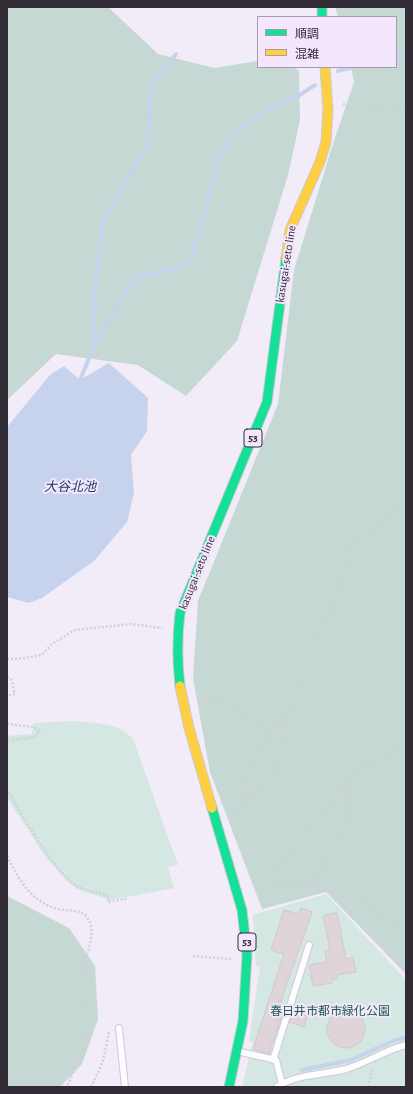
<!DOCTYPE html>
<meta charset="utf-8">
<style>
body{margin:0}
#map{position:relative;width:413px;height:1094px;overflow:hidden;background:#f2ebf8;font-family:"Alegreya Sans","Noto Sans JP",sans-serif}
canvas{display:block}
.frame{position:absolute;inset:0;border:8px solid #322c37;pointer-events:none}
.legend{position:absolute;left:257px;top:16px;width:140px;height:52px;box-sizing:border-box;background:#f3e6fd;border:1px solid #a69cae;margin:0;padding:5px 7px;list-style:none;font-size:12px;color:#322c37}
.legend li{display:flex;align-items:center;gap:8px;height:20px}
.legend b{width:20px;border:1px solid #a69cae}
</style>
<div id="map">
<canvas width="413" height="1094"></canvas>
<div class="frame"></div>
<ul class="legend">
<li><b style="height:5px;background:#16e098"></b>順調</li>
<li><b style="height:5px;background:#ffcf43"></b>混雑</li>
</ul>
</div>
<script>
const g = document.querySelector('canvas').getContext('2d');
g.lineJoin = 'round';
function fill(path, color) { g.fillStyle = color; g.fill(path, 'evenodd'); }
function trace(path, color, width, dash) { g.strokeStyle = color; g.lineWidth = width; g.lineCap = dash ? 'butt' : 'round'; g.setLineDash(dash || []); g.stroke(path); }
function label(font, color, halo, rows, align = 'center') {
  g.font = font + ' "Alegreya Sans","Noto Sans JP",sans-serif'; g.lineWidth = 4; g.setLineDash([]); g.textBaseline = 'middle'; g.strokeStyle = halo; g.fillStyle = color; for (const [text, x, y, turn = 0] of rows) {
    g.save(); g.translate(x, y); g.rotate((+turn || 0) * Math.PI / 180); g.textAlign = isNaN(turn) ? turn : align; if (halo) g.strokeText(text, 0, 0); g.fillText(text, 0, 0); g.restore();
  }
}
fill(new Path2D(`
 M73 721C94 723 119 722 133 739L178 865 168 867 174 888 111 900 77 889 68 882 46 858 10 802 7 796V736L32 734 33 723Z
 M326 894 406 980V1087H242L253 1042 249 1041 260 967 256 966 253 915Z`), '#d4e7e2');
fill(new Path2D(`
 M7 7H108L158 54 214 68 258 61V67H294L299 71 300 120 288 175 237 341 186 396 138 365 56 354 7 400Z
 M335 7H406V974L326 892 262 909 210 772 193 678 198 601 278 404 294 270 332 147 354 82 351 67H396V17H338Z
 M7 896 69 928 95 966 98 1019 82 1064 60 1087H8L7 1085Z`), '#c5d8d3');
fill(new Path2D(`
 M109 363 148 398 147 431 131 455 134 493 127 522 94 561 42 598 29 603 7 597V427L50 375 64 366 80 380Z`), '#c7d2ed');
trace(new Path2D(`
 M396 56 406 53
 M338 71 353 67
 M93 348 95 291 103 222 148 144 151 84 176 54
 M80 380 93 349 131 283 138 276 178 268 192 258 219 158 232 135 272 106 298 96 315 85
 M302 1070 351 1060 395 1040 406 1038`), '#c7d2ed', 4);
const building = new Path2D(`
 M301 908 312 912 279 1007 284 1008 269 1054 253 1049 284 954 271 950 284 910 299 914Z
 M337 913 346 959 353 957 356 972 337 975V978L332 980V983L313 986 309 965 327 962 325 951 330 950 323 916Z
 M327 1029a19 19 0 1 1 38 0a19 19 0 1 1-38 0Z
 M293 1011 307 1016 304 1027 290 1022Z`);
fill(building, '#ded4d9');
trace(building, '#d3c9cd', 1);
const lane = new Path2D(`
 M119 1028 125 1087
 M241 1052 276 1060 282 1084
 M273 1060 309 945
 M277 1087C296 1074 324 1075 346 1069 367 1063 385 1050 406 1045`);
const fast = new Path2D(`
 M322 7V17
 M180 686C177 661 177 638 180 613L267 402 286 258
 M212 808 242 910 247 955 243 1021 229 1087`);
const slow = new Path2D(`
 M286 258 290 230 320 162 326 142 328 110 325 67
 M180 686 189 728 212 808`);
trace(lane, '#cfc9d4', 8);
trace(fast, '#cfc9d4', 11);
trace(slow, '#cfc9d4', 11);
trace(new Path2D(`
 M343 104 366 108 406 111
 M7 658C19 661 30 656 42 655L52 644 75 630 131 624 162 628
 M7 677 11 679 15 694 7 696
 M198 703 217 697 262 726 273 731
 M7 724 33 727 40 730 35 737 7 741
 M406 737 388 757 364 766 340 790 321 818 307 831 292 853 278 868 272 881 311 885 340 895 367 899 385 921 406 924
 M7 789C19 811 57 876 78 887 87 891 99 893 108 896V902L125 899V900
 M244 801C241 768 270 736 288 710
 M232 817 256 790 271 783 277 774 284 723 290 707 292 687 304 680 305 649 314 644 341 589 349 544 369 535 406 501
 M7 856C18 879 32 903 58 909 66 911 78 909 85 915 103 932 77 970 79 991 79 1000 85 1008 87 1017 89 1038 75 1068 67 1087
 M311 885 339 839 350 809V782
 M193 956 231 959
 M91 1087 103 1061 109 1032
 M368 1087 373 1067`), '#d3d0d4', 2.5, [2, 2]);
trace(lane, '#fdfcfe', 6);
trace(fast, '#16e098', 9);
trace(slow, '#ffcf43', 9);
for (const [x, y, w] of [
 [253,438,18],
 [247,942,18]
]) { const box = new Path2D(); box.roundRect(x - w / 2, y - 9, w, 18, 3); g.fillStyle = '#f3e6fd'; g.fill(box); trace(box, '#322c37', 1); }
label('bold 11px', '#322c37', null, [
 ["53",253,438],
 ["53",247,942]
]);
label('12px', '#322c37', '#f3e6fd', [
 ["kasugai-seto line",286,264,-81],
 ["kasugai-seto line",197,573,-68]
]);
label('12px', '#1a5e45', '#f3e6fd', [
 ["春日井市都市緑化公園",330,1011]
]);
label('italic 13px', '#203863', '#f3e6fd', [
 ["大谷北池",70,487]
]);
</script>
